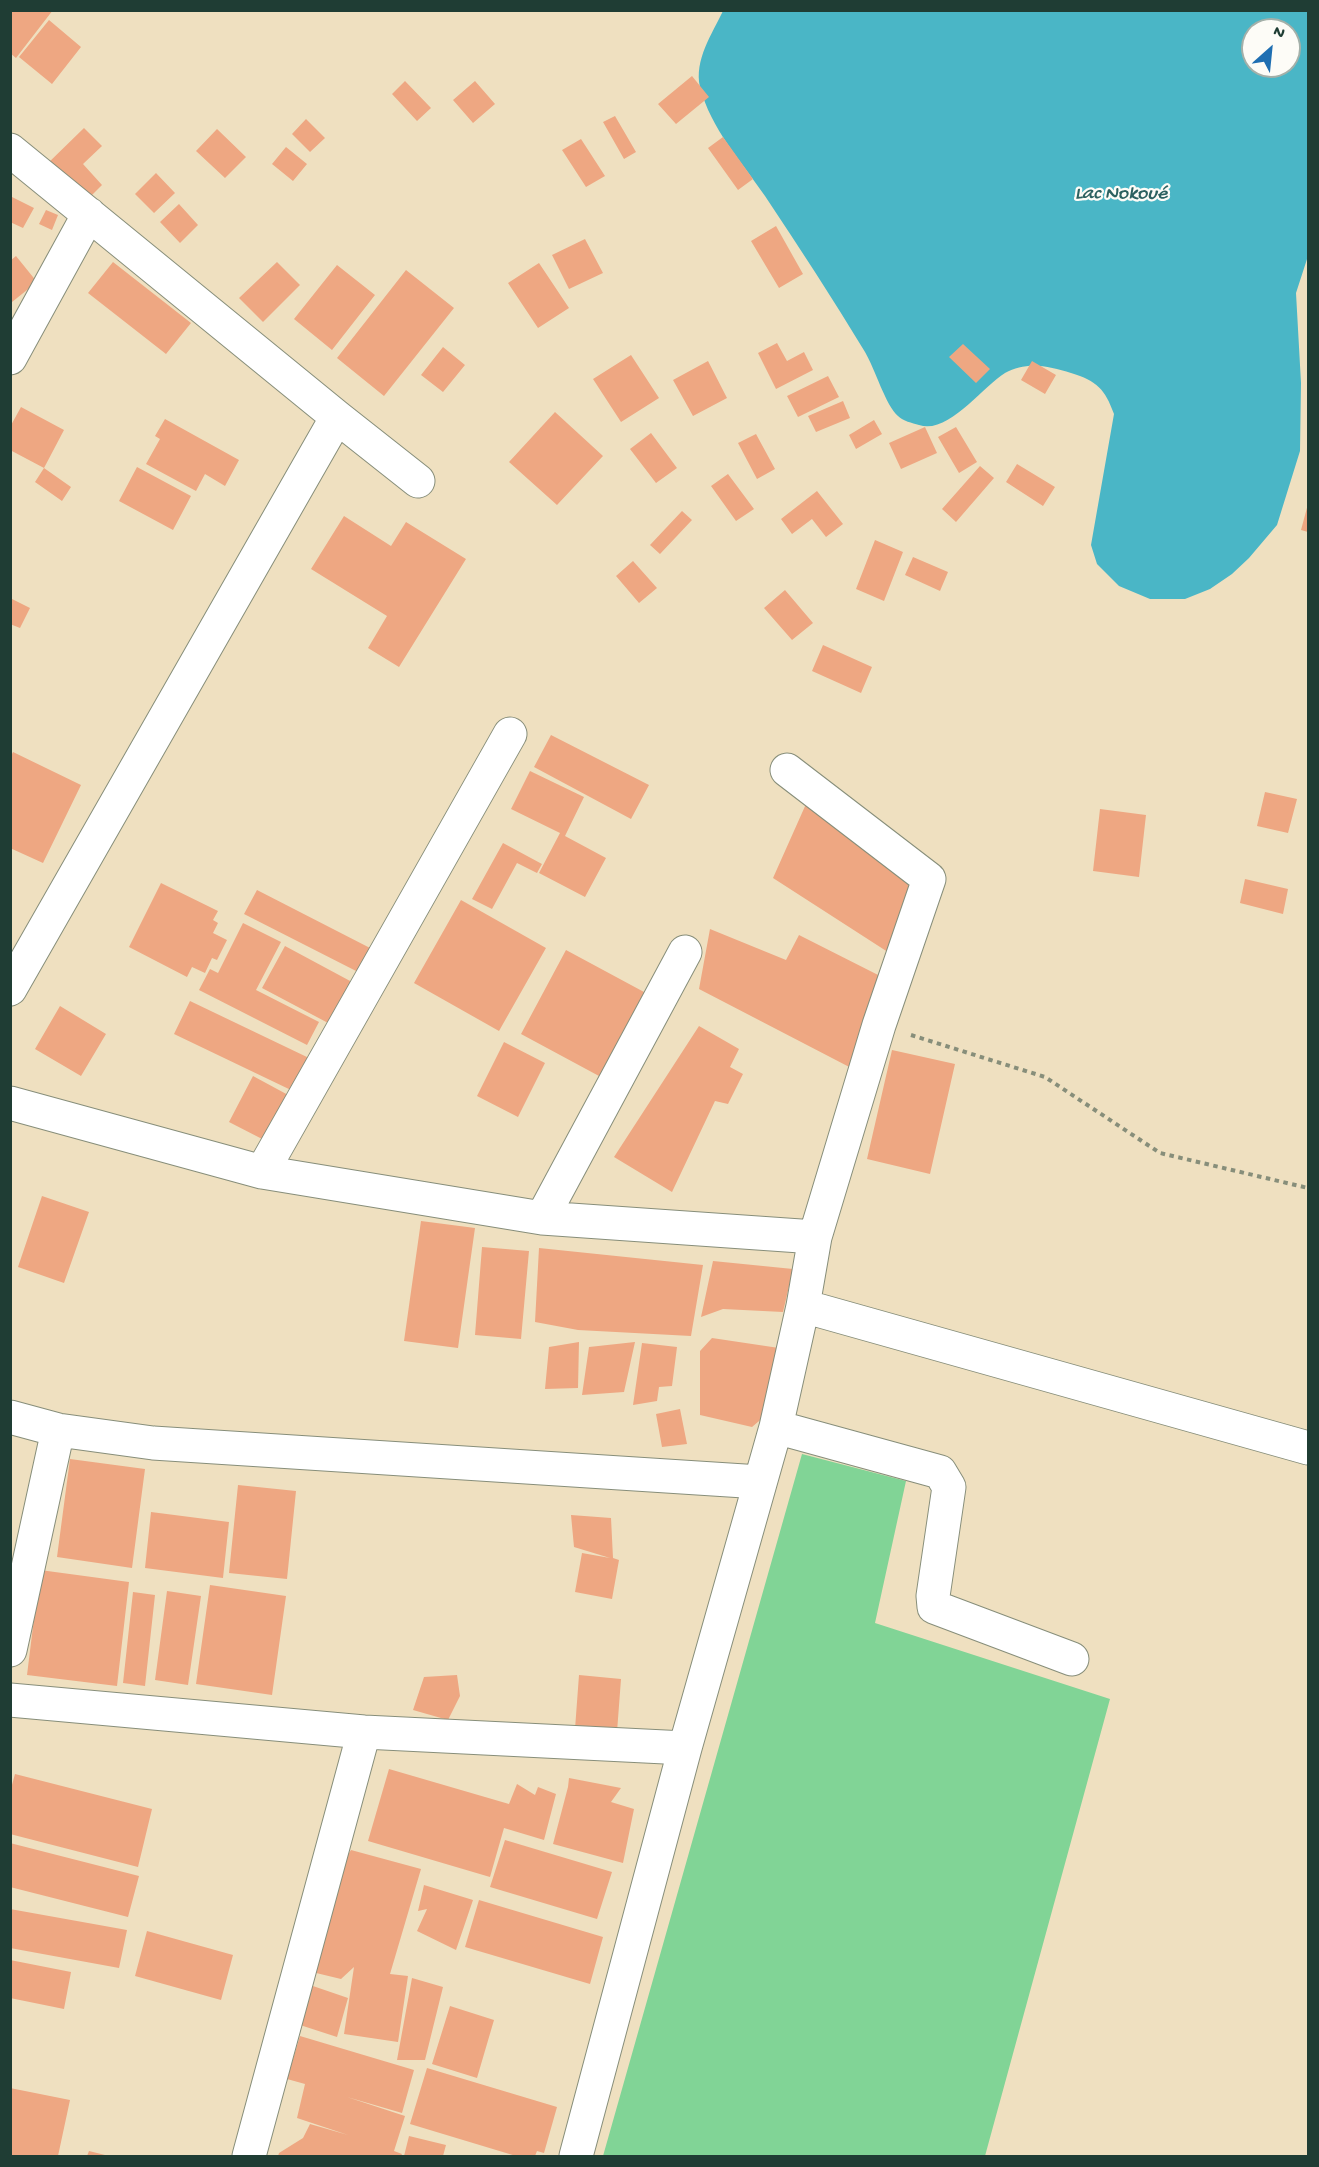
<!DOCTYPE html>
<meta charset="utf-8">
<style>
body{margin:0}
#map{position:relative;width:1319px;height:2167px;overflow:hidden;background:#efe0c0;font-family:"Gochi Hand",sans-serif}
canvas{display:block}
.frame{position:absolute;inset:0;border:12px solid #1f3d34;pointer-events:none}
.north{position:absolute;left:1241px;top:18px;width:60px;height:60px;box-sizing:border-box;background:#fdfcf7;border:2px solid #a4b0a9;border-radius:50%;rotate:27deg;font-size:16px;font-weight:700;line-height:24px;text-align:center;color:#1f3d34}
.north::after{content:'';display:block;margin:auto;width:21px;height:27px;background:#1f6fb2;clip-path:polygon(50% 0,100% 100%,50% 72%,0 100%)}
</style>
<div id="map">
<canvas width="1319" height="2167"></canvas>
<div class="frame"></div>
<div class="north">N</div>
</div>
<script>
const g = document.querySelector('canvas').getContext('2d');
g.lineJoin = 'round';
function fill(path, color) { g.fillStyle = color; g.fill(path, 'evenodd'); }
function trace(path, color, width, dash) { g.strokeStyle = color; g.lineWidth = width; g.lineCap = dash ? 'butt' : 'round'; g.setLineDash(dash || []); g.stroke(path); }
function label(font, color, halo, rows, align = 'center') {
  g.font = font + ' "Gochi Hand",sans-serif'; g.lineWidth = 4.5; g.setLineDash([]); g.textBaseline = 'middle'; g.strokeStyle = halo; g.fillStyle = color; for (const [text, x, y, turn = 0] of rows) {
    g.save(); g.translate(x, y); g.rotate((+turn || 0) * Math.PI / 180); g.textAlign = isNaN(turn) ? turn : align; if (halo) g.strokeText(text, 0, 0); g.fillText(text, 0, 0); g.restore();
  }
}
fill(new Path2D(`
 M802 1454 906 1481 875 1623 1110 1699 985 2156H603Z`), '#81d496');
fill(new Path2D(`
 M723 11H1308V256L1296 293 1301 383 1300 451 1277 525 1249 558 1232 574 1210 589 1185 599H1150L1119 586 1097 564 1091 545 1114 414C1105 389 1097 381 1071 373 1049 366 1026 361 1005 373 982 387 948 435 919 425 912 423 903 421 898 416 886 406 875 369 865 352 833 299 799 247 765 196 741 161 711 129 700 87 694 60 712 34 723 11ZM1253 30H1289V66H1253Z`), '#4ab6c6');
fill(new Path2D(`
 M10 10H53L16 58 10 53Z
 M49 20 81 47 52 84 19 57Z
 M692 76 709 97 676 124 658 104Z
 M405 81 431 108 417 121 392 94Z
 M475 81 495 104 473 123 453 100Z
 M615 116 636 152 624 159 603 122Z
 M306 119 325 138 310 152 292 134Z
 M84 128 102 146 83 164 102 185 82 205 44 167Z
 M217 129 246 157 225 178 196 151Z
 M723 137 753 179 738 190 708 148Z
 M581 139 605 176 586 187 562 150Z
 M286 147 307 164 293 181 272 164Z
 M156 173 175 193 154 213 135 194Z
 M10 196 34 208 23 228 10 222Z
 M179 204 198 225 180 243 160 222Z
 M46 210 58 215 52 230 39 224Z
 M776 226 803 274 779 288 751 241Z
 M585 239 603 273 569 289 552 255Z
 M16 256 37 282 12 302 10 300V261Z
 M113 262 191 323 166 354 88 293Z
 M277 262 300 285 263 322 239 298Z
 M539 263 569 308 538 328 508 283Z
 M337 265 375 295 332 350 294 319Z
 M406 270 454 308 384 396 337 358Z
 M777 343 787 361 804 352 813 370 776 389 758 353Z
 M963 344 990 369 976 383 949 357Z
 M443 347 465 365 443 392 421 375Z
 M631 355 659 398 621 422 593 379Z
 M708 361 727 398 693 416 673 380Z
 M1032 361 1056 375 1045 394 1021 380Z
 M828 376 839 397 798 417 787 396Z
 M843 401 850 418 816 432 808 416Z
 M21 407 64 430 44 468 71 487 62 501 35 482 44 468 10 450V427Z
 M555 412 603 456 557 505 509 462Z
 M165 419 239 460 225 486 205 474 196 491 146 464 160 439 155 436Z
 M874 420 882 434 856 449 849 435Z
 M925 427 937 453 901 469 889 443Z
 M956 427 977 462 959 473 938 437Z
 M651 433 677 468 656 483 630 449Z
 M756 434 775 469 757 479 738 443Z
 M1017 464 1055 487 1043 506 1006 482Z
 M980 466 994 478 956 522 942 509Z
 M137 467 191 496 173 530 119 501Z
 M728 474 754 509 736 521 711 486Z
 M817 491 843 524 826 537 812 519 792 534 781 519Z
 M1308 504V532L1301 530Z
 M682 511 692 520 660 554 650 545Z
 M344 516 391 546 406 522 466 559 399 667 368 648 387 616 311 569Z
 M875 540 903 552 884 601 856 589Z
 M913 557 948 572 940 591 905 575Z
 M633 561 657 588 639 603 616 576Z
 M785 590 813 623 792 640 764 608Z
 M12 599 30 608 20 628 10 624V602Z
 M823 645 872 667 861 693 812 671Z
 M551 735 649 785 631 819 534 767Z
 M13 752 81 785 43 863 10 848V758Z
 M530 771 584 797 565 836 606 858 585 897 539 873 560 833 511 809Z
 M1265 792 1297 799 1288 833 1257 826Z
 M806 804 922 886 894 956 773 878Z
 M1100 809 1146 815 1139 877 1093 871Z
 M503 843 542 864 537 873 517 863 492 909 472 899Z
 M1245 879 1288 889 1283 914 1240 903Z
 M161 883 218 911 213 920 218 923 213 933 227 940 217 960 212 958 205 973 192 967 187 977 129 947Z
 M257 890 372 949 360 973 244 914Z
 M461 900 546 948 499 1031 414 983Z
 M243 923 281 942 256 990 319 1022 307 1045 199 990 210 969 218 973Z
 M710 929 786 960 799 935 888 980 857 1071 699 989Z
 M285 946 352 982 330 1024 262 988Z
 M566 950 657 999 612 1083 521 1034Z
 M190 1001 309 1058 293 1091 174 1034Z
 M60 1006 106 1034 81 1076 35 1049Z
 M699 1026 739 1049 730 1067 743 1074 728 1104 715 1101 672 1192 614 1157Z
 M504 1042 545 1063 518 1117 477 1096Z
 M892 1050 955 1064 930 1174 867 1159Z
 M253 1076 290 1096 266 1141 229 1122Z
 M42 1196 89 1212 64 1283 18 1267Z
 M421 1221 475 1228 458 1348 404 1341Z
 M482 1247 529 1251 521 1339 475 1335Z
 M539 1248 703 1265 691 1336 578 1330 535 1322Z
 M713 1261 793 1269 783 1312 723 1309 701 1317Z
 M712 1338 779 1348V1404L752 1427 700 1415V1351Z
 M579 1342 578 1388 545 1389 549 1347Z
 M635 1342 624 1392 582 1395 589 1347Z
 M642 1343 677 1347 672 1386 659 1387 657 1401 633 1405Z
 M680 1409 687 1444 662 1447 656 1414Z
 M70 1459 145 1469 132 1568 57 1557Z
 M238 1485 296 1491 287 1579 229 1573Z
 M151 1512 229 1522 223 1578 145 1568Z
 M571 1515 611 1518 613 1558 619 1560 612 1599 575 1592 582 1553 610 1558 574 1547Z
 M40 1570 129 1582 117 1686 27 1675Z
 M210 1585 286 1596 272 1695 196 1684Z
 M167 1591 201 1596 188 1685 155 1680Z
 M133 1592 155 1595 145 1686 123 1683Z
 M457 1675 460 1696 448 1720 413 1710 424 1677Z
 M579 1675 621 1679 617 1732 575 1729Z
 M389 1769 509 1804 517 1784 535 1795 538 1787 556 1794 544 1840 504 1828 490 1877 368 1841Z
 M15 1774 152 1809 138 1867 10 1834V1792Z
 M569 1778 621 1788 611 1802 634 1809 623 1863 553 1844 568 1787Z
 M505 1840 612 1872 597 1919 490 1887Z
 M10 1843 139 1876 128 1917 10 1887Z
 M351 1850 421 1869 390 1974 408 1976 398 2042 344 2034 354 1967 341 1979 312 1972 344 1861Z
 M424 1885 473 1900 456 1950 417 1931 427 1909 418 1911Z
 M479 1900 603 1937 590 1984 465 1947Z
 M10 1909 127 1930 119 1968 10 1948Z
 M147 1931 233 1955 221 2000 135 1976Z
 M10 1960 71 1972 64 2009 10 1998Z
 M412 1978 443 1987 425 2060H397Z
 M310 1985 348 1998 337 2037 297 2024Z
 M450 2006 494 2020 477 2078 432 2064Z
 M300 2036 414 2070 402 2113 347 2097 405 2116 394 2151 402 2154 401 2156H278L279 2153 303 2138 310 2124 348 2135 297 2118 305 2084 287 2079Z
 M427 2068 557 2107 544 2153 537 2151 535 2156H516L410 2124Z
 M10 2088 70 2100 58 2156H10Z
 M409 2136 446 2145 443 2156H404Z
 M89 2151 109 2156H87Z`), '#eea782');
const minor = new Path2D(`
 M10 150 337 417 418 481
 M10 358 89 214
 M10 989 337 417
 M10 1103 262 1172 542 1218 815 1237
 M262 1172 510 734
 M542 1218 685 952
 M803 1306 1308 1448
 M10 1417 58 1430 153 1443 760 1482
 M776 1427 940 1472 949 1487 933 1596 934 1607 1072 1659
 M10 1650 58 1430
 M10 1700 364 1732 685 1748
 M249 2156 364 1732
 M576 2156 685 1748 776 1427 803 1306 815 1237 879 1025 929 879 787 770`);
trace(minor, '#878e7a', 35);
trace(new Path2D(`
 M911 1035 1045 1077 1160 1153 1308 1188`), '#878e7a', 4, [4.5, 4.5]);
trace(minor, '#fff', 33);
label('italic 20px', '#2c6160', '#fdfcf7', [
 ["Lac Nokoué",1121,195]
]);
</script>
